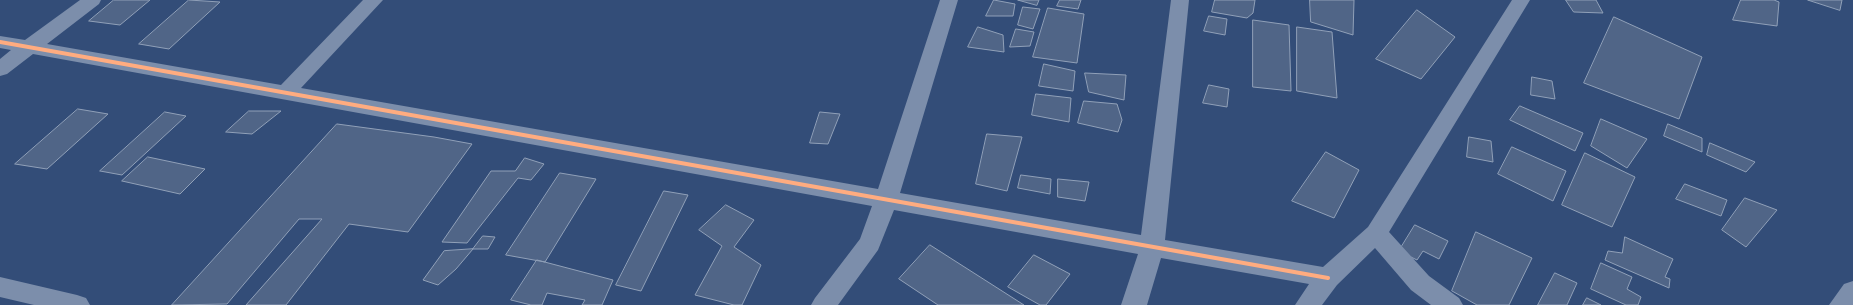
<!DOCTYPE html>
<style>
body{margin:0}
canvas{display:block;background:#334d78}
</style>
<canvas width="1853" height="305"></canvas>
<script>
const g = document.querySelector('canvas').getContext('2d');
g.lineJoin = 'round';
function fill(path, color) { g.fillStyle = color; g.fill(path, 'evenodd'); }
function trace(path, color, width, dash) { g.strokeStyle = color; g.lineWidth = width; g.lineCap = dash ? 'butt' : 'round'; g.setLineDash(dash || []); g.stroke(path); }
const building = new Path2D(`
 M114 0H150L120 25 89 21Z
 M189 0 220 2 169 49 139 44Z
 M994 0 1015 4 1013 16H986Z
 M1018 0H1039L1037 5Z
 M1060 0H1081L1078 9 1057 6Z
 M1215 0H1255L1253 13 1247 18 1212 12Z
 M1310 0H1354L1353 35 1311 22Z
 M1566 0H1596L1603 13 1574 12Z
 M1741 0H1774L1779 2 1777 26 1733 20Z
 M1808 0H1842L1840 10Z
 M1023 7 1040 9 1033 29 1018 25Z
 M1048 8 1084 14 1077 63 1033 57Z
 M1417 10 1455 37 1421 79 1376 59Z
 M1209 16 1227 19 1225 35 1204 31Z
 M1614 17 1702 57 1679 119 1584 83Z
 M1253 20 1289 25 1291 91 1253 87Z
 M978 27 1003 35 1004 52 968 47Z
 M1297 27 1332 32 1337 98 1297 91Z
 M1016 29 1034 32 1030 46 1010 47Z
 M1044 64 1075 71 1073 91 1039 86Z
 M1085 73 1126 75 1124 100 1089 92Z
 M1532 77 1552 81 1555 99 1531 95Z
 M1209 85 1229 89 1227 107 1203 103Z
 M1036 94 1071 98 1069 122 1032 115Z
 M1084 101 1117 104 1122 120 1118 132 1078 123Z
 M1520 106 1583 133 1575 151 1510 120Z
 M78 109 108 114 47 169 15 164Z
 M249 111H281L252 134 226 132Z
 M165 112 186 116 122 175 100 171Z
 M820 112 840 114 828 144 810 143Z
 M1601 119 1647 139 1627 168 1591 146Z
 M337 124 434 137 472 144 408 232 349 224 286 305H246L322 219H299L227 304 172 305Z
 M1668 124 1702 138V152L1664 136Z
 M987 134 1022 137 1007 191 976 184Z
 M1469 137 1491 141 1493 162 1467 157Z
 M1710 143 1755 162 1746 172 1707 155Z
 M1512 147 1566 171 1553 201 1498 174Z
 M1326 152 1359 170 1334 218 1292 201Z
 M1585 153 1635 177 1612 227 1562 205Z
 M148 157 205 169 180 194 122 181Z
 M525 158 544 164 531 180 518 178 467 243 442 242 491 171H515Z
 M560 173 596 179 545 262 506 255Z
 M1021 175 1051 179 1050 194 1018 188Z
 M1058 179 1089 182 1085 201 1058 197Z
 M1685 184 1727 200 1721 216 1676 199Z
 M664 191 688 195 641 291 616 285Z
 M1745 198 1777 210 1746 247 1722 230Z
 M726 205 754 220 734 247 761 265 742 305H734L695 295 722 246 699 230Z
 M1415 225 1448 241 1439 259 1423 251 1417 260 1399 251Z
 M1476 232 1532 258 1509 305H1477L1452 291Z
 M483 236 495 237 488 249H473Z
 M1625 237 1673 259 1665 277 1670 279 1669 288 1605 260 1608 251 1622 253Z
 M930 245 1024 305H938L899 279Z
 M473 249 456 269 438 285 423 280 444 251Z
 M1034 255 1070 274 1046 305H1040L1008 287Z
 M537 260 613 280 602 305H582L585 300 547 293 542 305H531L511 300Z
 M1601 263 1632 277 1627 289 1641 297 1638 305H1626L1591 289Z
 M1555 273 1577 283 1567 305H1538Z
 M1587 298 1601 305H1583Z`);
fill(building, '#506587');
trace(building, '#90a0b8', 1);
fill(new Path2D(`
 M80 0H101L99 4 47 44 281 85 363 0H383L301 88 878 189 940 0H958L900 193 1141 235 1171 0H1189L1165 240 1323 267 1368 227 1512 0H1530L1389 232 1429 276 1459 298 1463 305H1431L1411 290 1375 248 1337 285 1322 305H1295L1309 284 1161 258 1147 305H1121L1138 254 894 210 878 250 838 305H811L815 298 860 239 872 206 33 54 7 74 0 76V59L11 50 0 48V36L25 40Z
 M0 277 77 295 86 298 90 305H34L0 297Z
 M1853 281V305H1829L1844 284Z`), '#7c8eab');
trace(new Path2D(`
 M0 42 1328 278`), '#ffac80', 4);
</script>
